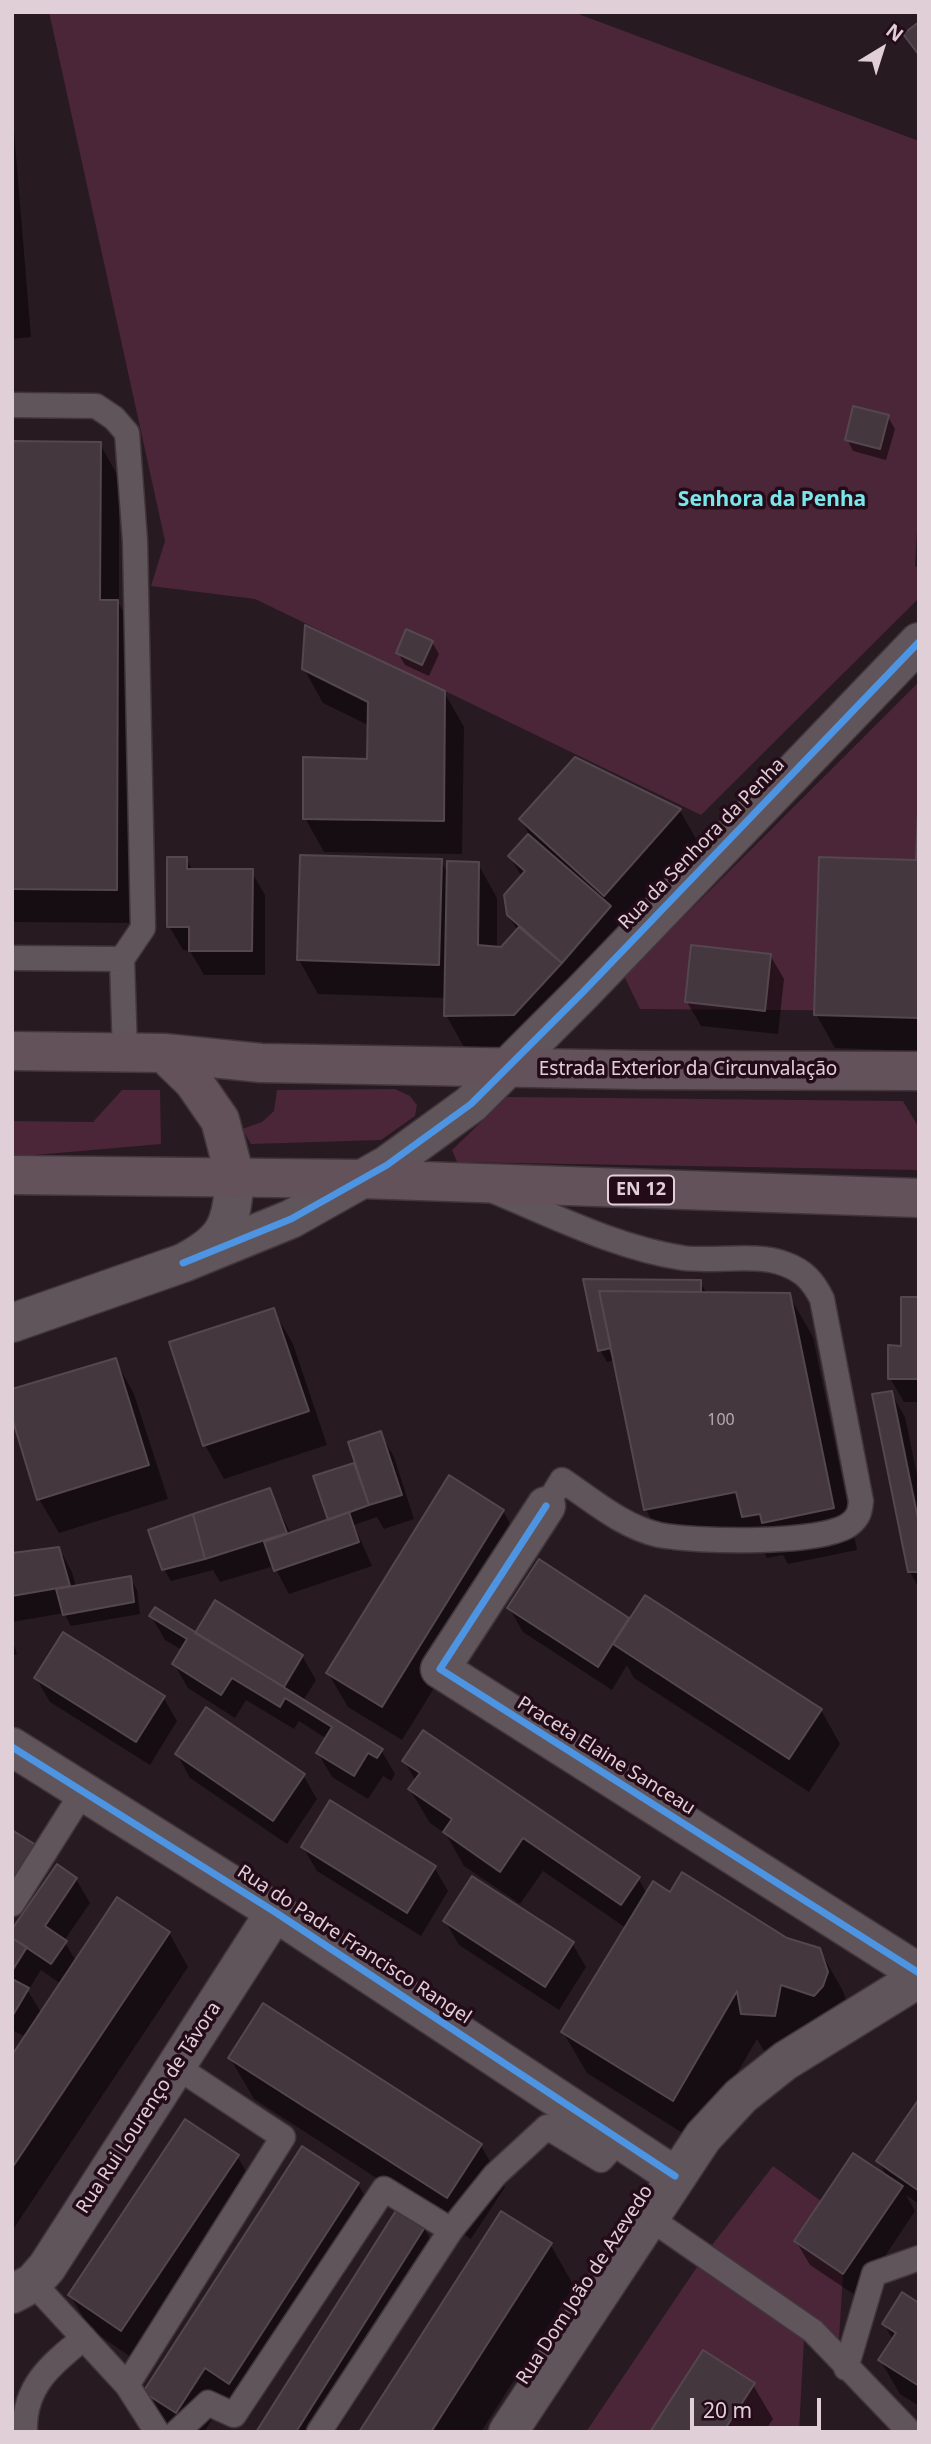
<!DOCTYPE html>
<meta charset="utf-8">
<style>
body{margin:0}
#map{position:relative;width:931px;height:2444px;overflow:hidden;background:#281a21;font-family:"Noto Sans",sans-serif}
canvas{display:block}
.frame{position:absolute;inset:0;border:14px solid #e1cfd7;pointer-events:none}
.north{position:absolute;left:847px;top:14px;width:70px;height:70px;-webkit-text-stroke:5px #240b18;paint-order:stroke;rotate:38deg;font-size:19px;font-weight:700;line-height:28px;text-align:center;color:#e1cfd7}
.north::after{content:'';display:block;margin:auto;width:24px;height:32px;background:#e1cfd7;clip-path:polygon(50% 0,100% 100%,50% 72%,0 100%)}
.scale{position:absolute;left:690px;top:2398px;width:131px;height:32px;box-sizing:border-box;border:4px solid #e1cfd7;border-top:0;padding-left:9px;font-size:21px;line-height:24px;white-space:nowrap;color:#e1cfd7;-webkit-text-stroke:5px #240b18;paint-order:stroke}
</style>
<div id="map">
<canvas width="931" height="2444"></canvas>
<div class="frame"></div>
<div class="north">N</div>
<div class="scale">20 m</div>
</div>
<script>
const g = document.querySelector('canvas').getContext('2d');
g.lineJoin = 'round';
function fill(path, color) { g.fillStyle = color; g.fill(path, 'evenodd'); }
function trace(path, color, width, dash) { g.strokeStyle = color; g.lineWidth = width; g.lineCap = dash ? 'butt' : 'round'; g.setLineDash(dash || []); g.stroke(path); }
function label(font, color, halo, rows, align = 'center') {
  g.font = font + ' "Noto Sans",sans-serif'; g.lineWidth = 7; g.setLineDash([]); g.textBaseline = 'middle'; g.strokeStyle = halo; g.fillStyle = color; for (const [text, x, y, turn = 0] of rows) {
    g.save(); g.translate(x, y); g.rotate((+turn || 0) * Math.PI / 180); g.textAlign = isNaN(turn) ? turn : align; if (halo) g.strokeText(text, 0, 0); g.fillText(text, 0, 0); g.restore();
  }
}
fill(new Path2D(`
 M49 12H573L919 141V496L915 566 919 569V598L701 815 255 599 151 586 165 541Z
 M919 682V1011L640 1009 624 976Z
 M395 1089 410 1096 417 1105 415 1116 381 1140 251 1144 242 1129 262 1122 274 1111 277 1090Z
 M122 1090H160L161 1144 12 1157V1121L93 1122Z
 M507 1097 903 1101 919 1128V1170L457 1162 452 1150Z
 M773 2166 821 2201 794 2241 843 2274 839 2339 712 2245Z
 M697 2267 804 2339 799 2432H723L755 2383 703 2350 650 2432H586Z`), '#4b2538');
fill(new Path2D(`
 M12 107 31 337 12 339Z
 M888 417 895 429 886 460 853 451 847 439Z
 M12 443 100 444 119 478V604L137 635 136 923 12 922Z
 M432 642 439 654 429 676 405 665 398 653Z
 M304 669 444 692 464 727 462 854 324 852 305 818 369 760 370 726 323 703Z
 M575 759 680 811 699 844 534 1049H465L446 1015V998L318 994 299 960 441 861 448 874 478 864 497 898V948L502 949 518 931 508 915 522 877 510 857 529 834 521 820Z
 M919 841V1051L835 1048 816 1014 918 862Z
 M186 858 193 871H251L265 895V975H204L190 951 183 950 169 926Z
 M770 955 784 979 778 1034 701 1026 687 1002Z
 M585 1281 700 1282 707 1294 789 1295 813 1337 857 1550 788 1564 783 1555 767 1558 754 1534 670 1551 646 1510 615 1360 607 1362 600 1350ZM605 1341 612 1348V1356Z
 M919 1299V1402H904L890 1378Z
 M273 1310 293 1344 327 1445 224 1479 205 1445Z
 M115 1360 134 1394 168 1499 59 1533 39 1499Z
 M891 1393 905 1417 919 1485V1588L910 1572Z
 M380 1433 394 1457 414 1519 384 1529 377 1517 354 1525 372 1566 289 1594 274 1566 220 1582 213 1570 171 1581 164 1569 269 1490 291 1534 330 1521 353 1465 359 1472Z
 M503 1511 522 1545 402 1740 348 1707 328 1673Z
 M59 1548 72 1572 76 1587 130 1578 137 1590 140 1614 71 1626 64 1613 12 1622V1555Z
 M509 1608 628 1619 821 1710 840 1744 809 1792 634 1678 627 1665 612 1690 523 1632Z
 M151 1616 195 1635 302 1656 316 1680 303 1701 381 1750 395 1774 391 1781 383 1776 368 1799 332 1777 318 1753 327 1739 299 1721 294 1729 246 1700 235 1718 188 1688 174 1664 182 1650 165 1640Z
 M12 1639 17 1654 12 1656Z
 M36 1678 163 1697 177 1721 150 1765 50 1702Z
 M177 1754 303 1775 317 1799 287 1844 190 1778Z
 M404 1761 638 1878 647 1894 670 1895 786 1940 819 1949 843 1991 851 2014 838 2037 804 2025 799 2057 767 2056 757 2039 697 2142 587 2073 563 2032 626 1928 543 1871 520 1904 464 1866 446 1834 430 1823 410 1790 416 1781Z
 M303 1847 434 1867 448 1891 421 1936 317 1871Z
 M76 1879 90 1903 64 1941 76 1961 169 1933 188 1967 12 2231V2058L26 2037 12 2030V1935ZM41 1970 61 1984 42 2014 28 1991Z
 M445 1921 572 1943 586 1967 559 2010 459 1945Z
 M230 2058 481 2146 505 2187 471 2239 254 2099Z
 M919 2102V2204L906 2195 915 2211 858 2297 810 2265 796 2241 888 2178 878 2161Z
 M237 2156 257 2190 141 2364 90 2329 70 2295Z
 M358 2184 377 2218 249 2417 224 2401 204 2432H174L164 2426 145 2392Z
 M424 2228 444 2262 336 2432H258Z
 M550 2244 574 2286 481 2432H361Z
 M919 2305V2406L900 2394 880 2360 893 2340 884 2324Z
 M753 2385 773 2419 764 2432H652Z`), '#0007');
const building = new Path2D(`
 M919 22V55L903 34Z
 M853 406 889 415 880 449 845 440Z
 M12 441 101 442 100 600H118L117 890 12 889Z
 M305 625 445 691 444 821 303 819V757L367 759 368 702 302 669Z
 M406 629 433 641 422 665 396 653Z
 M575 757 681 809 604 896 519 819Z
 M919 787V1018L814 1015 819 857 916 860Z
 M528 834 611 906 562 963 507 915 504 895 525 871 508 856Z
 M300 855 442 859 439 965 297 960Z
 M167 857H187V869H253L252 951H189V927H167Z
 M447 861 479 862 478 945 501 947 519 927 562 963 514 1015 444 1016Z
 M691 945 771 954 765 1011 685 1002Z
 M583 1279 701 1280V1292L599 1291 611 1348 598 1351Z
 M599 1291 790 1293 834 1508 762 1523 760 1514 742 1517 736 1492 644 1510Z
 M901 1297H919V1379H888V1345L901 1346Z
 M274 1308 309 1411 203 1446 169 1342Z
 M116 1358 149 1465 37 1500 12 1418V1389Z
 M892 1391 919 1524V1572H908L872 1394Z
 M381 1431 402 1495 369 1505 348 1442Z
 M354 1463 369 1505 328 1520 313 1476Z
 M449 1475 504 1510 382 1707 326 1673Z
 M270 1488 287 1533 205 1559 193 1514Z
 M349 1512 359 1542 274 1571 264 1542Z
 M193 1514 205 1559 162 1570 148 1530Z
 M59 1547 70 1586 12 1596V1553Z
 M539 1559 629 1618 598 1667 507 1608Z
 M131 1576 134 1602 63 1615 56 1589Z
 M645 1595 822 1709 789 1759 613 1644Z
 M215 1600 303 1655 284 1687 195 1633Z
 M155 1607 383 1749 377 1758 368 1753 354 1776 316 1753 332 1727 285 1698 280 1707 232 1678 221 1695 172 1664 187 1639 149 1616Z
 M63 1632 165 1696 136 1742 34 1678Z
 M206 1707 305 1774 273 1821 175 1754Z
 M423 1730 640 1877 621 1905 523 1838 500 1872 443 1832 452 1819 408 1789 420 1773 402 1761Z
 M330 1800 436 1866 407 1913 301 1847Z
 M12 1830 36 1845 13 1880 12 1879Z
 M57 1864 77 1878 45 1926 67 1941 51 1964 12 1938V1929Z
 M682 1872 787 1938 820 1948 828 1972 823 1986 814 1996 781 1985 775 2016 741 2014 737 1991 673 2101 561 2032 653 1881 670 1892Z
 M472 1876 574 1942 545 1987 443 1921Z
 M117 1897 170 1932 12 2168V2055Z
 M12 1938 27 1947 12 1971Z
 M12 1979 29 1988 13 2015H12Z
 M263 2003 482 2144 447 2198 228 2058Z
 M919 2099V2191L876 2161Z
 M185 2119 239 2155 121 2331 68 2295Z
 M302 2146 359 2183 229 2384 205 2368 176 2413 143 2392Z
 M853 2153 903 2186 843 2274 794 2241Z
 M397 2209 425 2227 296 2432H256Z
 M501 2211 552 2243 431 2432H359Z
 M902 2292 919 2303V2386L878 2360 896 2333 882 2324Z
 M703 2350 755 2383 723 2432H650Z`);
fill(building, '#44383e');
trace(building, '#54474e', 2);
const service = new Path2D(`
 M12 405 96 406 114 418 127 433 135 541 143 928 122 959 125 1053
 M12 958 122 959
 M496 1192C556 1217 618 1248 683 1258 713 1262 757 1253 785 1264 804 1271 813 1281 822 1299L861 1501C860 1511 859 1517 850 1524 823 1545 695 1542 659 1535 623 1527 592 1500 562 1480L546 1506
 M12 1904 84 1790
 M648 2217 813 2331 910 2432
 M33 2283 127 2385 157 2432
 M846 2368 874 2274 919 2258
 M127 2385 283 2137 177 2067
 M25 2432C23 2387 51 2364 84 2338
 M177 2432 208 2403 234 2415 384 2189 451 2230
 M319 2432 451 2230 495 2175 547 2127 601 2160 620 2139`);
const minor = new Path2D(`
 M546 1506 440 1669 919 1973
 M12 1747 275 1912 675 2176
 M12 2294 33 2283 47 2267 275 1912
 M508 2432 703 2137 741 2096 785 2061 919 1978`);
const tertiary = new Path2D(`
 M183 1263 291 1219 387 1165 471 1104 583 992 919 642
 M12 1323 183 1263C227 1240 231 1226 235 1177`);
const primary = new Path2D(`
 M12 1051 164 1053 261 1063 641 1070 919 1071
 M164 1053 193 1081 220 1120 235 1177
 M12 1175 362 1179 919 1198`);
trace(service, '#42363c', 27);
trace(minor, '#42363c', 41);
trace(tertiary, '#42363c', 41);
trace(primary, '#42363c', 41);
trace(service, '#60555a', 24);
trace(minor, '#60555a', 38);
trace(tertiary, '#60555a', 38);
trace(primary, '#63525a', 38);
trace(new Path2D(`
 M183 1263 291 1219 387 1165 471 1104 583 992 919 642
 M546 1506 440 1669 919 1973
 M12 1747 275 1912 675 2176`), '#4d94e3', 7);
label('16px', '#baa9b1', null, [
 ["100",721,1420]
]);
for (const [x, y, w] of [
 [641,1190,66]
]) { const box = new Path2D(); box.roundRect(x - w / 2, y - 14.5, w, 29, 5); g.fillStyle = '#240b18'; g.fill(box); trace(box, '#e1cfd7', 2); }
label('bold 18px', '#e1cfd7', null, [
 ["EN 12",641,1190]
]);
label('19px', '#e1cfd7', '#240b18', [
 ["Rua da Senhora da Penha",702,844,-46],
 ["Estrada Exterior da Circunvalação",688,1070],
 ["Praceta Elaine Sanceau",606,1756,32],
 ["Rua do Padre Francisco Rangel",354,1945,33],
 ["Rua Rui Lourenço de Távora",149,2108,-57],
 ["Rua Dom João de Azevedo",585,2285,-57]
]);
label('bold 21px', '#7ae6eb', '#240b18', [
 ["Senhora da Penha",772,500]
]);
</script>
